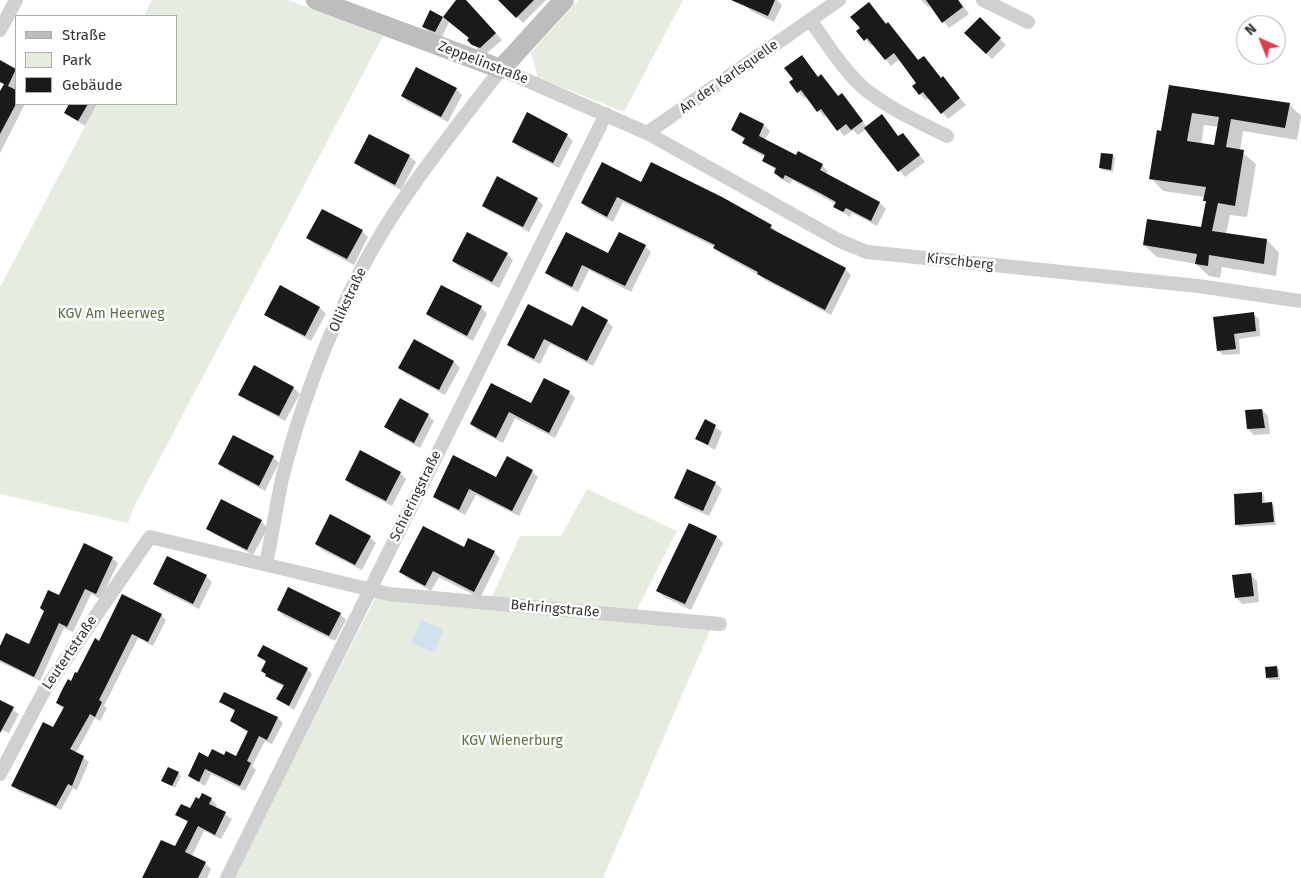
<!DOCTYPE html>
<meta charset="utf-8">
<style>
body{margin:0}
#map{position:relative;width:1301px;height:878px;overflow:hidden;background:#fff;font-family:"Fira Sans",sans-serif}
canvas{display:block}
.legend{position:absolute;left:15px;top:15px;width:162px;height:90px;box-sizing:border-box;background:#fff;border:1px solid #adadad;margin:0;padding:6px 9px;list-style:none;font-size:15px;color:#333}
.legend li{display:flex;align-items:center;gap:10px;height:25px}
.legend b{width:25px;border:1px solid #adadad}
.north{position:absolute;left:1236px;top:15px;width:50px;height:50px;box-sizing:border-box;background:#fff;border:1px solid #adadad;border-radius:50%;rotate:316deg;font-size:14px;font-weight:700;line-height:20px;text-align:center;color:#333}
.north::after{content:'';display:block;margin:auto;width:18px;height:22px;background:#e63946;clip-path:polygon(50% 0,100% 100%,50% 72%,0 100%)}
</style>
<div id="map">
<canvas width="1301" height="878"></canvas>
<ul class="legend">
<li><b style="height:6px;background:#bdbdbd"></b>Straße</li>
<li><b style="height:14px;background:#e6ecdf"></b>Park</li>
<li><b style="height:14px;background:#1a1a1a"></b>Gebäude</li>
</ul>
<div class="north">N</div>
</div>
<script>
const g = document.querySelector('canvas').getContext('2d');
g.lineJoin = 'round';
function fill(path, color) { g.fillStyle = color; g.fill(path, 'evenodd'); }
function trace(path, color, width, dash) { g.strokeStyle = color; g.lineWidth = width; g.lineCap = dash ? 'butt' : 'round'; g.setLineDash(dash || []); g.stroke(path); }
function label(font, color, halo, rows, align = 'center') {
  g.font = font + ' "Fira Sans",sans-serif'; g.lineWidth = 5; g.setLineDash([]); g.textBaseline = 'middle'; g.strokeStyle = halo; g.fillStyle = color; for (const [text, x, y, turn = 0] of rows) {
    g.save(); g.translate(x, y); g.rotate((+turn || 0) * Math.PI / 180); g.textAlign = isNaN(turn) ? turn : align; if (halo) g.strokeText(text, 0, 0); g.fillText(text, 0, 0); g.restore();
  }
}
fill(new Path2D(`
 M152 0H288L383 36 134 507 128 523 0 494V287L97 104H176V16H144Z
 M578 0H683L624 112 538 78 531 53Z
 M587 489 677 531 632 619 711 628 603 878H234L375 598 488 605 520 536H561Z`), '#e6ecdf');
fill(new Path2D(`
 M421 620 443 630 434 652 411 643Z`), '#cfe2ee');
fill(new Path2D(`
 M458 0H464L473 8 502 40 486 54 479 51 470 39 449 22 442 37 429 33 423 26 430 12 443 19Z
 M505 0H546L523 23 503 3Z
 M747 0H777L782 5 774 22 751 11 745 5Z
 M921 0H959L969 14 949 28 931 5 928 7Z
 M980 19 1006 45 992 59 966 33Z
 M888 23 919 61 942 79 943 78 966 105 948 119 930 98 926 100 920 94 914 86 918 83 900 59 891 66 873 44 871 46 858 31Z
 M801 56 819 78 821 76 827 82 839 97 848 101 867 127 899 137 903 134 925 162 905 177 866 129 858 135 853 130 844 136 827 115 824 117 807 96 804 98 798 92 795 79Z
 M5 64 16 70V86L14 91 16 92V104H25L0 153V94L5 86 0 79Z
 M1170 86 1289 104 1301 116 1297 140 1243 131 1240 151 1256 164 1247 217 1230 215 1226 234 1267 240 1279 253 1276 276 1222 267 1220 278 1209 276 1196 264 1157 257 1144 245 1202 229 1207 203 1205 197 1163 191 1151 178ZM1204 125 1218 127 1215 147 1201 145Z
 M456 89 462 95 448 122 408 102 402 96Z
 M70 104H97L85 126 65 113Z
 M741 114 764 125 770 131 765 140 796 157 822 165 828 171 826 175 880 203 886 209 877 226 852 213 850 217 835 207 836 204 792 180 790 184 781 179 775 173 776 170 763 161 765 157 750 149 744 143 745 140 732 130Z
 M567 135 573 141 559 168 520 148 514 142Z
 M370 136 409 156 416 162 401 190 362 169 356 163Z
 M1112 155 1115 158 1113 172 1103 170 1101 168Z
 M642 183 771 226 777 232 845 269 851 275 831 315 765 280 759 275 721 254 715 247 623 202 613 222 588 209 582 203Z
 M537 199 543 205 529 232 489 211 483 205Z
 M362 231 368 237 354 265 314 244 308 238Z
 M645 246 651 252 631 292 589 270 578 292 553 279 547 273Z
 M507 254 513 260 499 288 459 267 453 261Z
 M280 287 320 308 326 314 311 341 272 320 266 314Z
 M481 307 487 314 473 341 433 320 427 314Z
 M1253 314 1259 319 1260 336 1239 339 1240 354 1223 355 1218 350Z
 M607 321 613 327 593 366 550 344 540 364 515 351 509 345Z
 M454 362 460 368 445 395 406 374 400 368Z
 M254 367 294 388 300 394 285 421 246 400 240 394Z
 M569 392 575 398 555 438 515 418 503 443 477 430 471 424Z
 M1262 410 1268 416 1270 434 1254 435 1248 429Z
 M428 415 434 421 420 448 392 433 386 427Z
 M706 421 722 432 715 450 697 439Z
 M234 437 273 457 279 463 265 491 226 470 220 464Z
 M532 471 538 477 519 516 476 495 465 515 440 502 434 496Z
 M400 473 406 479 392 506 353 486 346 479Z
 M715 483 722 489 709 516 682 504 676 498Z
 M1262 493 1264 496 1265 504 1272 503 1274 506 1276 525 1239 527 1237 525Z
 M222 501 262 522 268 528 253 555 214 534 208 528Z
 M689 525 717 537 723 543 691 610 664 597 658 591Z
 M370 537 376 543 362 570 322 550 316 544Z
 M464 548 494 552 500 558 480 598 439 577 431 591 407 578 401 572Z
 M112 558 118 563 101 599 91 594 73 632 64 628 40 681 0 662V647L29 646 59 597Z
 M1251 575 1257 581 1259 602 1242 604 1236 597Z
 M206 576 212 582 199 609 161 590 155 584Z
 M278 610 340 614 346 620 335 641 284 616Z
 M161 615 166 620 153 646 138 638 104 706 107 708 100 721 95 718 76 753 89 762 77 790 73 788 61 810 18 791 13 785 54 728 64 709 57 703 100 642Z
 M259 656 307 669 312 674 294 710 278 699 284 687 271 680 262 671 266 662Z
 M1277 667 1279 670 1280 680H1270L1267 678Z
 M0 701 19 714 9 733 0 729Z
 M221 701 278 718 283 723 272 744 265 741 252 766 256 770 245 791 211 774 205 786 189 776 209 758 236 757 248 733 231 721 236 712Z
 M178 773 181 776 175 788 163 780Z
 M211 799 217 805 215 808 232 819 221 839 204 831 192 856 205 863 211 869 207 878H144L175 848 188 823 177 815 191 810 200 800Z`), '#0003');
fill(new Path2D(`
 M456 0H466L496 33 480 48 472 45 467 40 469 38 443 17Z
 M498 0H534L516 18Z
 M731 0H775L768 16Z
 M926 0H958L963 7 942 23Z
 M869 2 886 24 888 22 918 60 924 56 941 78 943 76 960 98 941 114 923 92 919 95 912 86 916 83 894 53 885 60 867 38 864 41 856 31 860 28 850 17Z
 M430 10 443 17 435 32 422 27Z
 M980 17 1001 38 986 54 964 33Z
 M802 55 818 77 821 74 838 96 842 93 863 121 851 130 846 124 837 131 821 109 817 112 801 90 797 93 789 82 793 79 784 68Z
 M0 60 16 69 8 86 0 82Z
 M416 67 457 88 441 117 401 96Z
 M4 84 16 90V104L0 134V91Z
 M1169 85 1290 103 1285 128 1231 119 1226 147 1244 150 1235 206 1218 203 1212 231 1267 239 1264 264 1209 255 1208 266 1195 264 1197 254 1143 245 1147 219 1201 227 1206 201H1203L1206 187 1149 179 1157 130 1161 131ZM1192 113 1219 117 1214 145 1187 141Z
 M69 104H88L78 121 64 113Z
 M527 112 568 134 553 163 512 142Z
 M740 112 764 124 759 136 796 155 798 151 823 164 820 170 880 202 871 221 846 208 843 212 833 207 836 202 822 194 785 175 783 179 774 173 776 168 762 161 765 155 742 143 745 138 731 130Z
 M882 114 898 136 903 133 920 155 898 172 864 128Z
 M369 134 410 155 395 185 354 163Z
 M1101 153 1113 154 1111 170 1099 168Z
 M602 162 641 182 651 162 722 197 772 225 770 228 846 268 825 310 757 274 758 272 713 248 715 245 617 197 607 217 581 203Z
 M497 176 538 198 523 227 482 206Z
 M322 209 363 230 347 259 306 238Z
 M467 232 508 253 492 282 452 261Z
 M566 232 608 253 619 232 646 245 625 286 582 265 572 287 545 273Z
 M280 285 320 307 305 336 264 315Z
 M441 285 482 306 467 336 426 314Z
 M528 304 572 326 582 306 608 320 587 361 544 339 534 359 507 345Z
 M1254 312 1256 331 1234 334 1236 349 1217 351 1213 317Z
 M414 339 454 361 439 390 398 368Z
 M254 365 294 387 279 416 238 395Z
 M544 378 570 391 549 433 509 412 496 438 470 424 491 383 531 403Z
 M400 398 429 414 414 443 384 427Z
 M1262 409 1265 428 1247 429 1245 410Z
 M705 419 716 425 708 445 695 439Z
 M233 435 274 456 259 486 218 464Z
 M360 450 401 472 386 501 345 480Z
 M453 455 496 477 507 456 533 470 512 511 469 489 459 510 433 497Z
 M687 469 716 482 703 511 674 498Z
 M1262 492V503L1272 502 1274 522 1235 525 1234 494Z
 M221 499 262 520 247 550 206 529Z
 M330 514 371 536 355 565 315 544Z
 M689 523 717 536 685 604 656 591Z
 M423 526 464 547 468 538 495 551 474 592 433 571 425 586 399 572Z
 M84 543 113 557 96 594 85 589 67 627 59 623 34 677 0 660V646L6 633 29 644 44 611 40 608 48 590 59 595Z
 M167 556 207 575 193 604 153 584Z
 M1251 573 1254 596 1235 598 1232 575Z
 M288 587 341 613 329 636 277 610Z
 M122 594 162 614 148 642 132 634 99 700 102 702 95 717 90 714 70 749 84 756 72 786 68 784 56 806 11 786 43 722 53 727 64 707 56 703 62 690 68 679 71 681 75 672 77 673 95 638 99 641Z
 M263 645 308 668 289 706 276 699 284 685 265 676 266 674 261 671 266 661 257 656Z
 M1277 666 1278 677 1266 678 1265 667Z
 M224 692 278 717 267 740 259 736 247 761 251 763 240 786 205 769 199 782 188 776 199 752 208 757 212 749 224 755 226 751 236 756 248 731 230 721 235 710 219 702Z
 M0 700 14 707 0 733Z
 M168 767 179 772 172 786 161 781Z
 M202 793 212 798 209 804 226 812 215 835 198 826 185 852 206 862 198 878H142L161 840 175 846 188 821 175 815 181 804 190 808 196 797 199 799Z`), '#1a1a1a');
trace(new Path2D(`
 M983 0 1028 22
 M810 20C827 43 844 72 866 90 890 109 919 122 947 136
 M0 30 16 0
 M647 133 839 0
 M266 564C272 536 276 507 282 479 300 407 327 336 361 270 398 198 452 133 501 69L647 133 840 241 867 252 1198 286 1301 301
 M0 774 44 691 150 537 389 594 720 624
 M227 878 606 114`), '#d0d0d0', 14);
trace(new Path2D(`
 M316 0 501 69 564 0`), '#bdbdbd', 20);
label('14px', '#333', '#fff', [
 ["Zeppelinstraße",483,63,21],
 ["An der Karlsquelle",729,77,-35],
 ["Kirschberg",960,262,6],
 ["Ollikstraße",348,300,-65],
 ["Schieringstraße",416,496,-64],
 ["Behringstraße",555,609,5],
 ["Leutertstraße",70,653,-56]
]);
label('14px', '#56703f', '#fff', [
 ["KGV Am Heerweg",111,314],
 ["KGV Wienerburg",512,741]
]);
</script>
